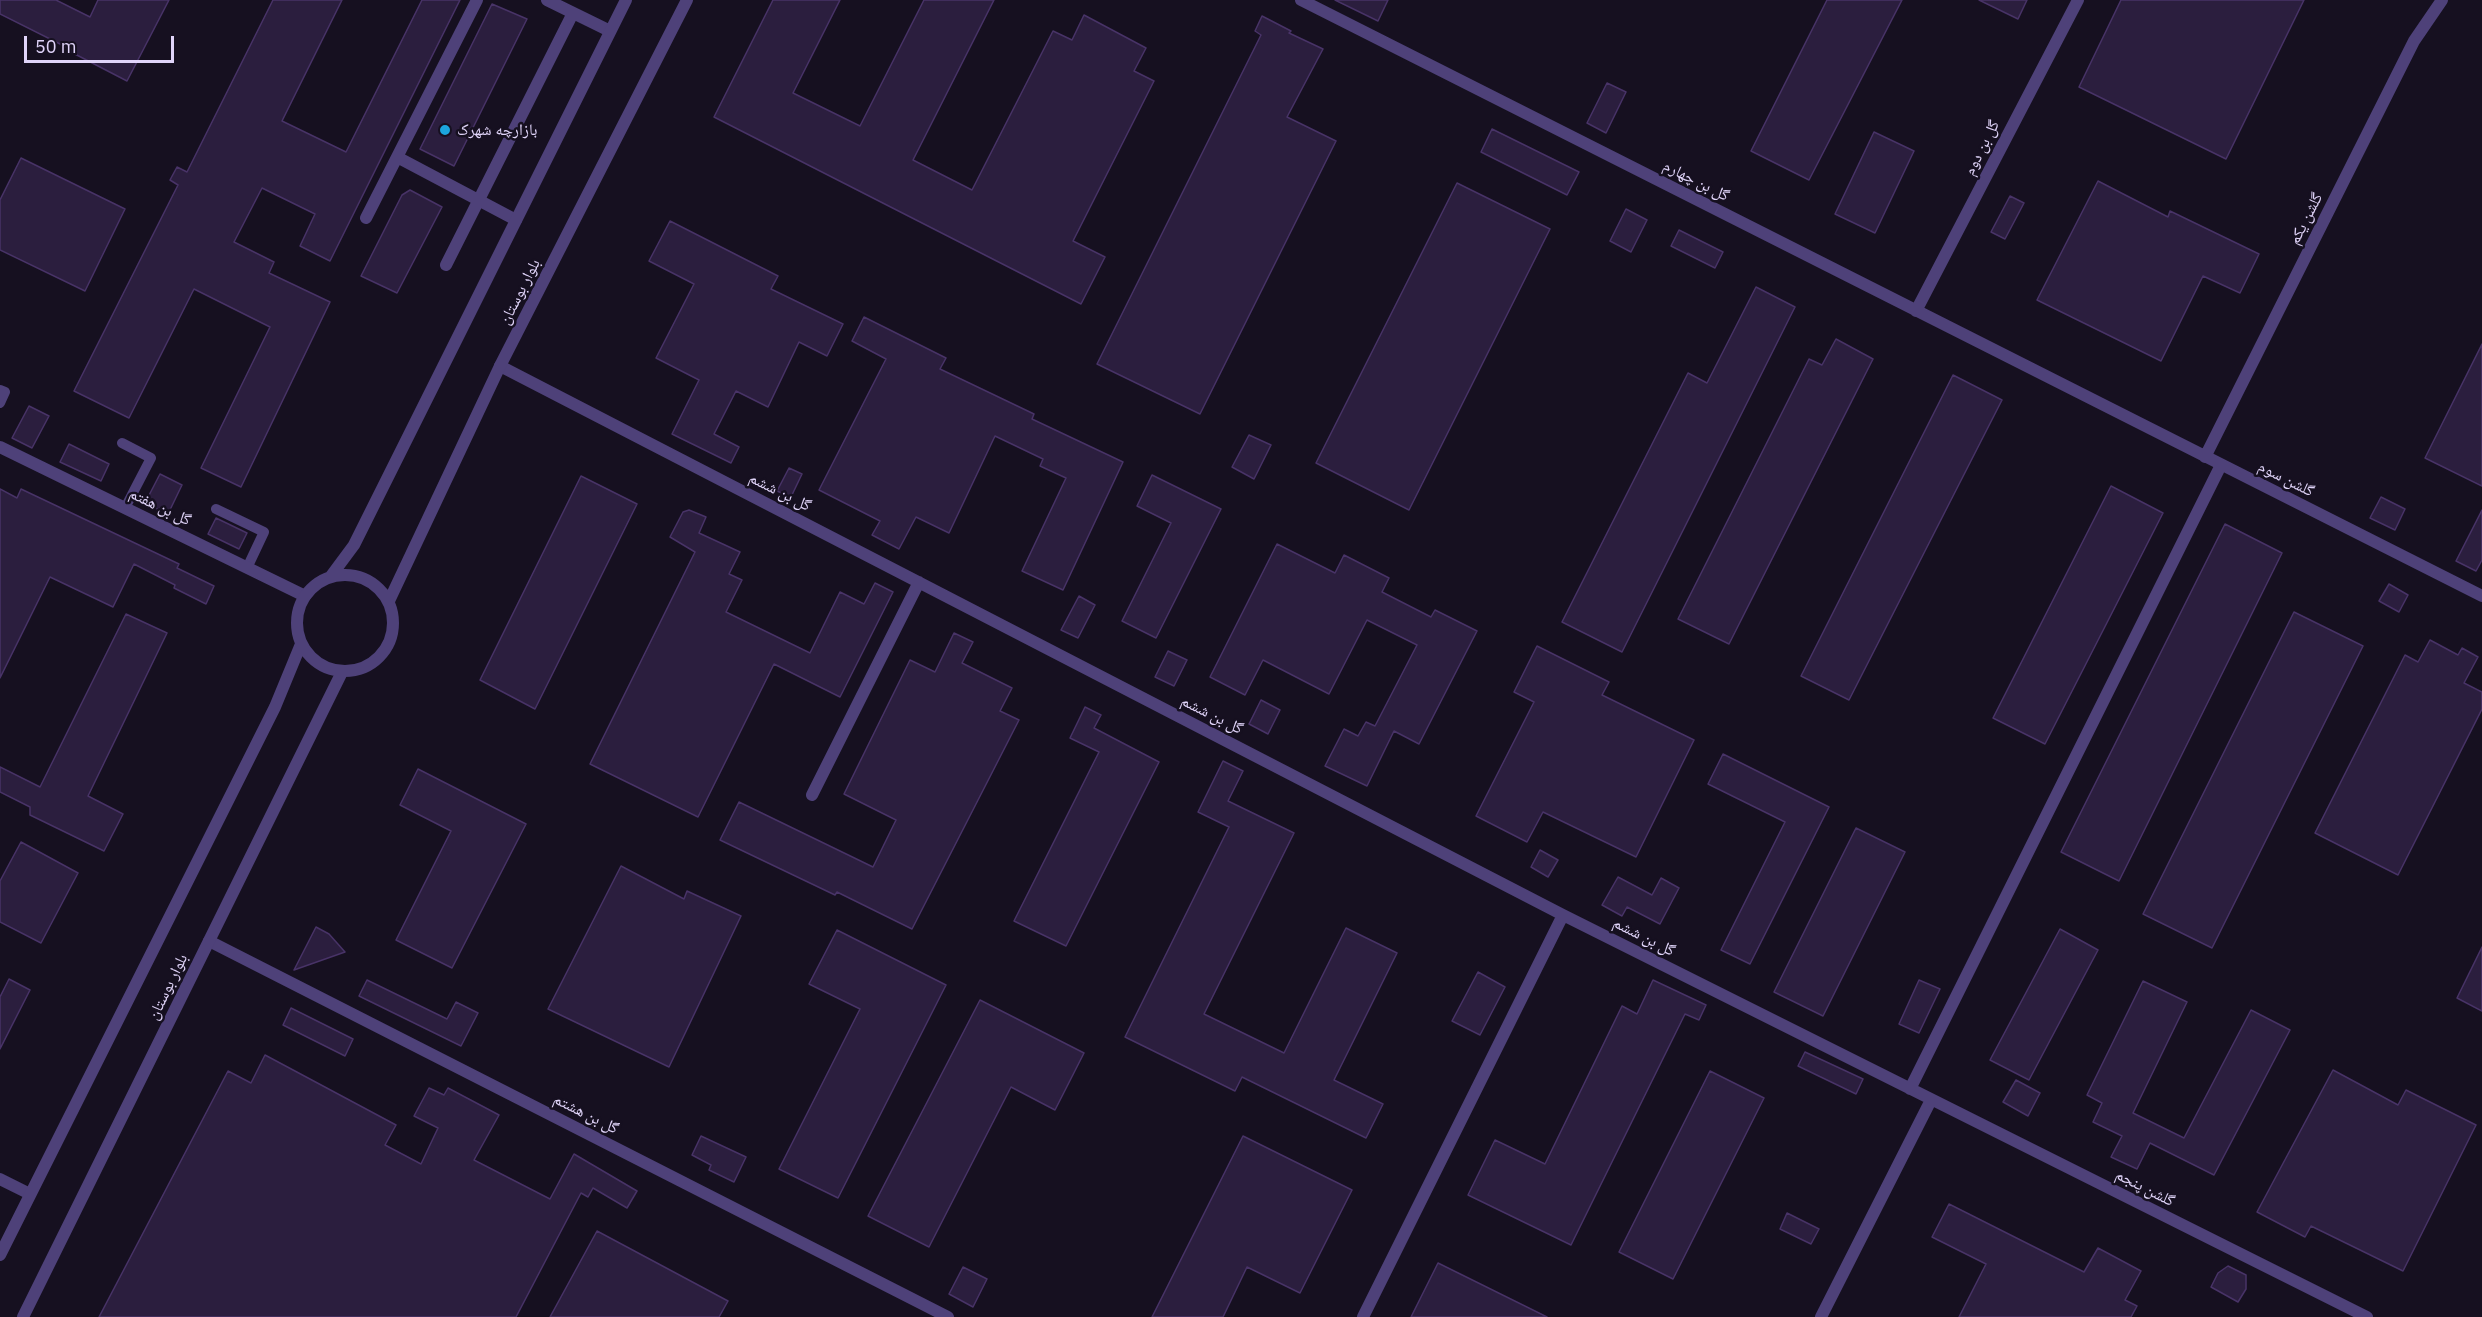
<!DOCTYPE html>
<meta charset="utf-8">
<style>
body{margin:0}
#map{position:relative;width:2482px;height:1317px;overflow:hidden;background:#161020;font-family:"IBM Plex Sans",sans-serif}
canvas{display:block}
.scale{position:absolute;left:24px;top:36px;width:150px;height:27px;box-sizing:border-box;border:3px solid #e0d4f9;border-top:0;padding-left:8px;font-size:18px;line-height:21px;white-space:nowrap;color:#e0d4f9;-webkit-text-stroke:4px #161020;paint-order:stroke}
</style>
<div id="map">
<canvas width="2482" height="1317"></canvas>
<div class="scale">50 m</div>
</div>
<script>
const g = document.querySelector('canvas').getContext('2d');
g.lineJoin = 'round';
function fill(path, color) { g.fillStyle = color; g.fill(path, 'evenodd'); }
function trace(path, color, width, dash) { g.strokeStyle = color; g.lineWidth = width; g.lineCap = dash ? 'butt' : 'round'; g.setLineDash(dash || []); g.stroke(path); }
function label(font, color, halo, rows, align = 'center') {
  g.font = font + ' "IBM Plex Sans","Noto Naskh Arabic",sans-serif'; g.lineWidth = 5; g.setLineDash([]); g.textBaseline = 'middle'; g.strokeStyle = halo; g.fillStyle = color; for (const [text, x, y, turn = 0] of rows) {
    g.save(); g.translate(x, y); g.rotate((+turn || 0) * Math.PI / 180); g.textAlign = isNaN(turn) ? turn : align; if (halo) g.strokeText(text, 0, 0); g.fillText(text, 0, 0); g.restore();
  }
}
const building = new Path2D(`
 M0 0H56L90 17 98 0H169L127 81 71 52 72 50 0 14Z
 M273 0H342L282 121 346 152 422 0H460L330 261 300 246 315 214 262 188 234 242 274 262 269 273 330 302 241 487 201 468 270 327 194 289 129 418 74 391 178 185 170 180 177 167 187 172Z
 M773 0H840L793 93 860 126 924 0H994L913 160 972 190 1053 31 1072 40 1084 15 1146 48 1134 71 1154 81 1073 241 1105 257 1081 304 714 117Z
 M1335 0H1388L1378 21Z
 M1827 0H1902L1809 180 1751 151Z
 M1979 0H2027L2018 19Z
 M2121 0H2304L2226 159 2079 87Z
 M492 4 527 19 454 166 420 149Z
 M1262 16 1291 31 1289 33 1323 49 1287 117 1336 141 1200 414 1097 364 1261 35 1255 31Z
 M1607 83 1626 92 1606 133 1587 123Z
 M1492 129 1579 172 1567 195 1481 152Z
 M1874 132 1914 151 1875 233 1835 214Z
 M21 158 125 209 85 291 0 250V200Z
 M2098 181 2168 217 2170 211 2259 254 2240 293 2203 276 2161 361 2037 300Z
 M1457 183 1550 229 1409 510 1316 463Z
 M410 190 442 207 397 293 361 276 402 195Z
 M2010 196 2024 203 2005 239 1991 232Z
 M1626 209 1647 220 1631 252 1610 241Z
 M670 221 778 276 771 289 843 324 827 356 799 342 768 407 736 391 714 434 739 447 731 463 672 434 699 380 656 358 694 284 649 261Z
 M1679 230 1723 252 1715 268 1671 246Z
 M1756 287 1795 307 1622 652 1562 622 1688 373 1707 383Z
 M864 317 946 358 940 369 1034 414 1032 419 1123 462 1063 590 1022 571 1066 478 1040 466 1043 459 995 436 949 533 916 517 899 549 872 535 880 521 819 490 886 359 852 341Z
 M1836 339 1873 359 1729 644 1678 619 1809 359 1822 365Z
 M2482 344V486L2425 458Z
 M1953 375 2002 400 1849 700 1801 676Z
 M29 406 49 416 32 448 12 438Z
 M1249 435 1271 445 1254 479 1232 467Z
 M69 444 109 464 101 481 60 462Z
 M789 468 802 474 791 497 777 491Z
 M160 474 182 485 168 514 145 503Z
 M1152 475 1221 509 1156 638 1122 621 1171 523 1137 506Z
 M581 476 637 504 535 709 480 680Z
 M2111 486 2163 513 2045 744 1993 718Z
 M0 489 17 498 21 489 179 564 177 568 214 586 206 604 174 588 175 585 134 564 113 607 50 577 0 678Z
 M2381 497 2405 509 2395 530 2370 518Z
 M689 510 706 517 699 533 740 552 729 574 742 580 726 612 810 653 840 592 864 604 875 583 893 592 840 697 774 664 698 817 590 764 695 552 670 537 683 512Z
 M2482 510V560L2476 571 2456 561Z
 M216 518 247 533 239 549 208 534Z
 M2225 524 2282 553 2119 881 2061 852Z
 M1277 544 1335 573 1344 555 1389 578 1382 592 1431 617 1435 610 1477 631 1419 744 1394 731 1367 786 1325 766 1344 729 1358 736 1366 722 1375 726 1417 645 1367 620 1329 694 1263 660 1245 695 1210 677Z
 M2389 584 2408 595 2399 612 2379 601Z
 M1079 596 1095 605 1078 638 1061 630Z
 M2294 612 2363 646 2212 948 2143 914Z
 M126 614 167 633 88 796 123 814 104 851 30 815V807L0 792V767L40 787Z
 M954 633 973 642 962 663 1012 688 1000 711 1019 720 912 929 837 892 835 895 720 840 739 802 873 867 896 820 844 794 910 660 935 672Z
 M2430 640 2458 655 2462 648 2478 657 2464 683 2482 692V709L2398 875 2315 833 2405 655 2418 662Z
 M1537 646 1609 682 1602 695 1694 740 1636 857 1543 812 1527 842 1476 816 1534 702 1514 692Z
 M1168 651 1187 660 1174 686 1155 677Z
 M1261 700 1280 710 1268 734 1249 724Z
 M1085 707 1101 715 1094 728 1159 762 1066 946 1014 921 1099 752 1070 738Z
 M1723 754 1829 807 1750 964 1721 950 1785 822 1708 784Z
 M1223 761 1243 771 1228 801 1294 833 1204 1014 1284 1053 1346 928 1397 953 1334 1080 1383 1104 1366 1138 1242 1077 1235 1091 1125 1037 1229 827 1198 812Z
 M418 769 526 824 452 968 396 940 451 831 400 805Z
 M1856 828 1905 852 1823 1016 1774 992Z
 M21 842 78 873 41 943 0 922V881Z
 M1540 850 1558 860 1548 877 1531 867Z
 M621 866 684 899 687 891 741 916 669 1067 548 1009Z
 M1618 877 1652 895 1661 878 1679 888 1660 924 1627 907 1622 916 1602 905Z
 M316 927 329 934 345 952 294 970Z
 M2060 929 2098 950 2029 1080 1990 1060Z
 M837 930 946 985 838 1198 779 1169 860 1009 809 984Z
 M2482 947V1011L2457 998Z
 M1478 972 1505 987 1480 1035 1452 1021Z
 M9 979 30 990 0 1049V997Z
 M367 980 447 1019 456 1002 478 1013 461 1046 359 996Z
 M1653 980 1706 1005 1699 1020 1685 1014 1571 1245 1468 1195 1495 1140 1545 1164 1622 1006 1637 1014Z
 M1919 980 1940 989 1919 1033 1899 1024Z
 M2143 981 2187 1002 2133 1113 2184 1138 2251 1010 2290 1030 2214 1175 2150 1143 2137 1169 2111 1157 2122 1136 2093 1122 2102 1103 2087 1095Z
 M980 1000 1084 1053 1055 1110 1011 1087 929 1247 868 1216Z
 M291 1008 353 1039 345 1056 283 1025Z
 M1805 1052 1863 1079 1856 1094 1798 1066Z
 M265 1055 396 1125 385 1145 421 1164 438 1128 414 1116 429 1088 444 1095 448 1088 499 1115 474 1160 550 1199 574 1154 637 1191 627 1208 593 1188 588 1197 581 1193 516 1317H99L228 1071 251 1083Z
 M2333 1070 2398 1105 2406 1090 2476 1125 2403 1271 2311 1226 2305 1237 2257 1212Z
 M1710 1071 1764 1098 1673 1279 1619 1252Z
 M2016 1080 2040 1093 2028 1116 2003 1102Z
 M701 1136 746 1157 734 1182 709 1170 711 1165 692 1155Z
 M1243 1136 1352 1190 1300 1293 1247 1267 1223 1317H1152Z
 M1949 1204 2084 1272 2098 1248 2141 1271 2125 1300 2137 1306 2131 1317H1959L1986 1264 1932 1237Z
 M1787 1213 1819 1229 1811 1244 1780 1229Z
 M597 1231 728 1301 719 1317H550Z
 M1438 1263 1547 1317H1411Z
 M2228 1266 2246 1275V1289L2238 1302 2211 1287 2218 1273Z
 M963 1267 987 1279 973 1307 949 1294Z`);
fill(building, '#2b1e3e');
trace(building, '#483367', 1.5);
trace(new Path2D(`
 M0 390 5 392 0 403
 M122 443 151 458 125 508
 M216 509 264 532 247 568`), '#4e4179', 10);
trace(new Path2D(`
 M547 0 610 31
 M1301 0 2482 596
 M397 157 516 220
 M366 218 477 0
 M446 265 573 13
 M1916 311 2078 0
 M500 366 1563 915 2367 1317
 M0 447 305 596
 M2205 457 2414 41 2442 0
 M812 795 919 582
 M209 941 948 1317
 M1910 1089 2221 465
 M0 1179 30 1194
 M1363 1317 1563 915
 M1821 1317 1931 1100`), '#4e4179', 12);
trace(new Path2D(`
 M297 623a48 48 0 1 1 96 0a48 48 0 1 1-96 0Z
 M331 576 354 545 626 0
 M389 601 500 366 687 0
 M0 1255 275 707 301 644
 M23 1317 342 672`), '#4e4179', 12);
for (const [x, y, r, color] of [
 [445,130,6,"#1ca5dd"]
]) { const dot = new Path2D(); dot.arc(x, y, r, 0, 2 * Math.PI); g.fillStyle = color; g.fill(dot); trace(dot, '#161020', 2); }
label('16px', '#e0d4f9', '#161020', [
 ["بازارچه شهرک",457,130]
], 'left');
label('16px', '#e0d4f9', '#161020', [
 ["گل بن دوم",1982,148,-63],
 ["گل بن چهارم",1696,181,27],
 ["گلشن یکم",2306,219,-63],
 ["بلوار بوستان",520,292,-63],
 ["گلشن سوم",2286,479,27],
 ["گل بن ششم",780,492,27],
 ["گل بن هفتم",160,507,26],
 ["گل بن ششم",1212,715,27],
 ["گل بن ششم",1644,937,27],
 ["بلوار بوستان",168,987,-64],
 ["گل بن هشتم",586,1114,27],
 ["گلشن پنجم",2145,1188,27]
]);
</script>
